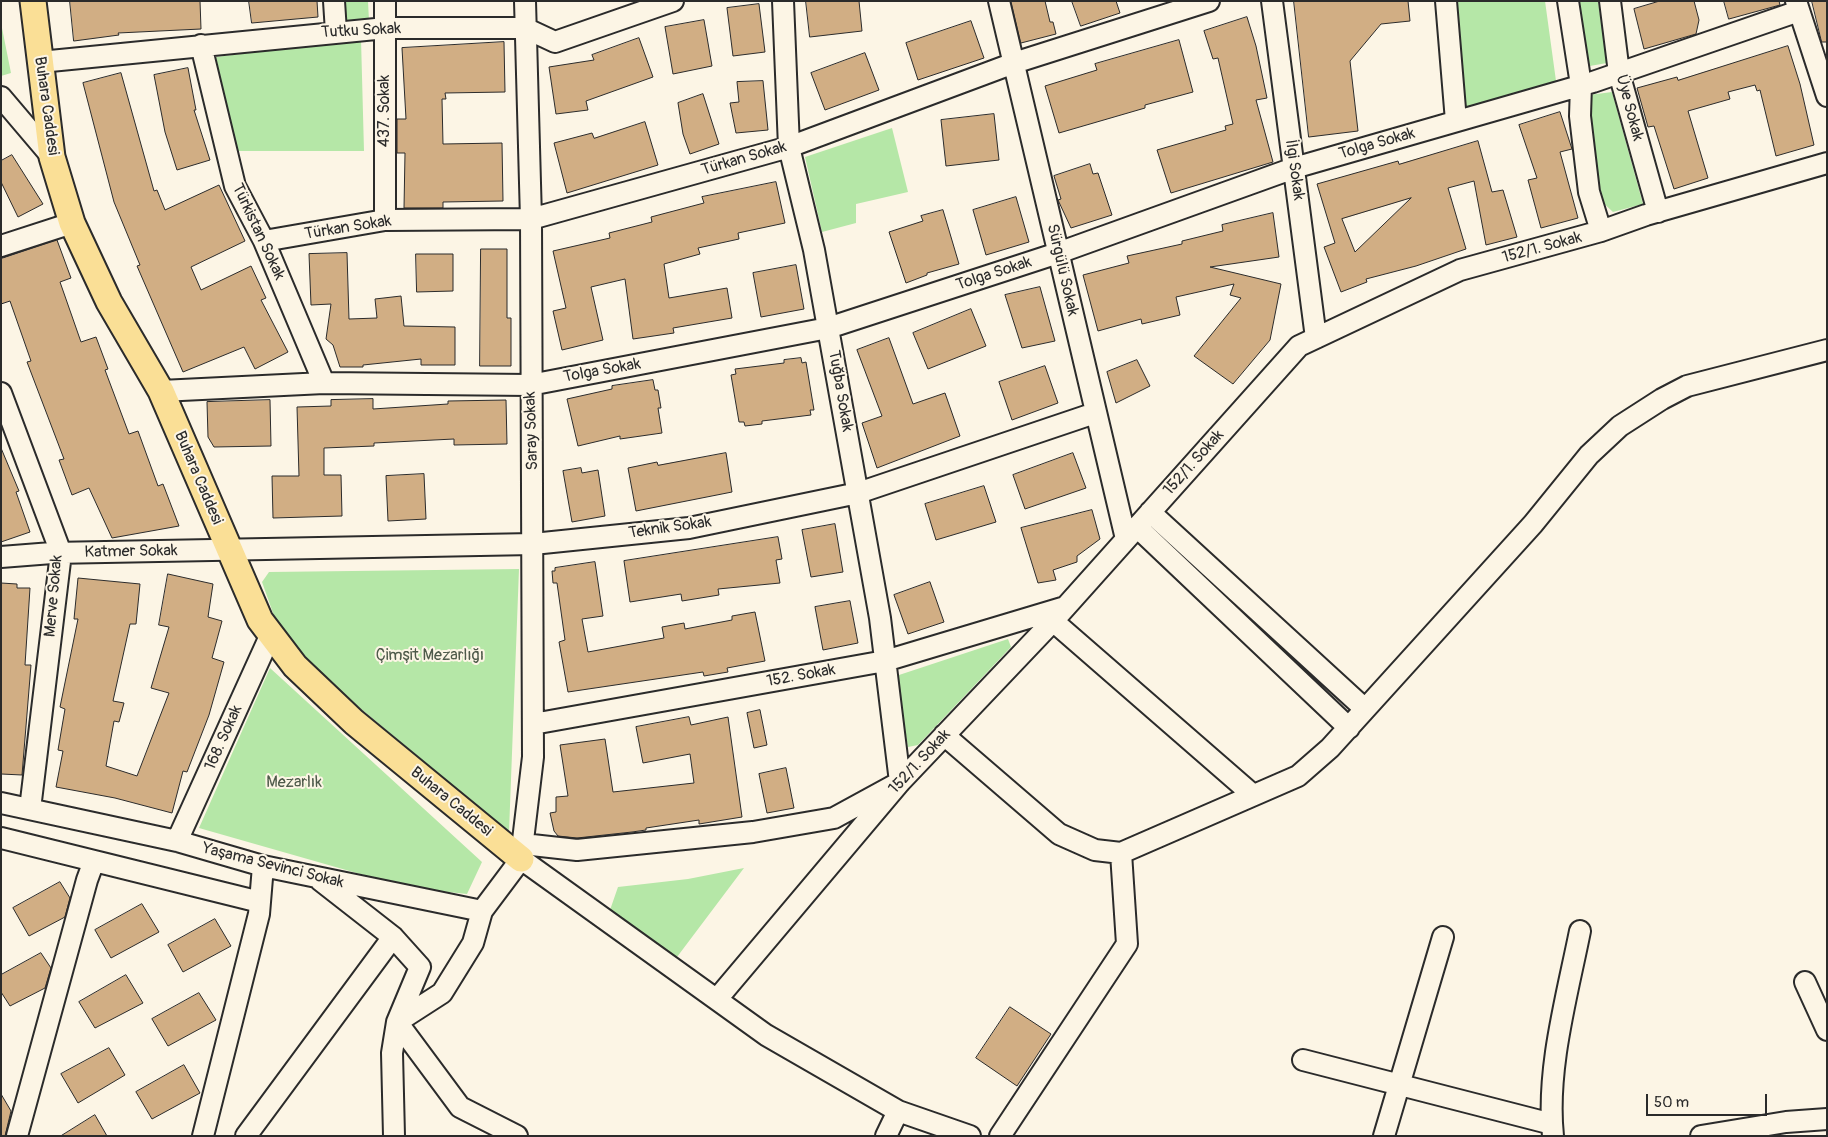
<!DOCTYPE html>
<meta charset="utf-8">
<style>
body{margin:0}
#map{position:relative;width:1828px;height:1137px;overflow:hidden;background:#fcf5e5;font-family:Pangolin,sans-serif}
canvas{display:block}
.frame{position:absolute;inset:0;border:2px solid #2b2b2b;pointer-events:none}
.scale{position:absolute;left:1646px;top:1094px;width:121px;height:22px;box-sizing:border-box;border:2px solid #2b2b2b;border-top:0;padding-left:6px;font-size:15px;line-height:18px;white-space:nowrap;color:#2b2b2b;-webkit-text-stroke:4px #fcf5e5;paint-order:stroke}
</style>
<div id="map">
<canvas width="1828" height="1137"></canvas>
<div class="frame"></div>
<div class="scale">50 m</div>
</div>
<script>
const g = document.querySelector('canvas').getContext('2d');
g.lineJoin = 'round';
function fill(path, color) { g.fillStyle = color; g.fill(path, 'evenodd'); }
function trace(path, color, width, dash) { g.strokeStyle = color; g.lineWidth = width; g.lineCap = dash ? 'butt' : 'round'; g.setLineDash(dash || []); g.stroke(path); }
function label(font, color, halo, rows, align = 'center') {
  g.font = font + ' Pangolin,sans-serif'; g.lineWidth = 4; g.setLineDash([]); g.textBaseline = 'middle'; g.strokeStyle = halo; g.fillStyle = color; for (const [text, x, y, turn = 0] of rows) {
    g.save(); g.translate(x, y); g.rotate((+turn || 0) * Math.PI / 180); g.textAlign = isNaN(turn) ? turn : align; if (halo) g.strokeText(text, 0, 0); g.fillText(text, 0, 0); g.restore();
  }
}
fill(new Path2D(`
 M345 1H368L369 21 346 20Z
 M1454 1H1545L1556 81 1462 108Z
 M1575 1H1598L1607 63 1584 67Z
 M1 23 11 73 1 76Z
 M361 39 364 151H234L216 57Z
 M1612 92 1643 204 1613 212 1599 199 1589 95Z
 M892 128 908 192 856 204V223L822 232 805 157Z
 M519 569 509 832 307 664 278 627 262 582 269 572Z
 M1008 639 1011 647 918 745 908 747 896 676Z
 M270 668 482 862 467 894 409 888 199 828Z
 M744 868 677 957 610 910 618 887 688 879Z`), '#b5e7a7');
const building = new Path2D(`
 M70 1H200L201 29 118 33 119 35 74 41Z
 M249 1H317L318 17 252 23Z
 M806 1H859L862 31 810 37Z
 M1011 1H1045L1050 22H1053L1056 34 1021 43Z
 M1072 1H1116L1120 13 1081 26Z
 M1294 1H1408L1410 21 1381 24 1350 61 1358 131 1309 137Z
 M1660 1H1694L1699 20 1696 34 1644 49 1634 9Z
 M1724 1H1779L1780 5 1729 19Z
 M1812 1H1827V42H1822Z
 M759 4 765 52 733 56 727 8Z
 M1247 17 1256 46 1267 98 1256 100 1273 162 1171 193 1157 150 1226 130 1225 126 1233 124 1218 58 1213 59 1204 31Z
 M704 20 712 66 673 74 665 27Z
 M971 21 984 58 918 80 906 43Z
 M639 38 653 77 586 101 588 110 556 114 549 67 594 60 592 55Z
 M1179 40 1193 92 1145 105V108L1059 133 1045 86 1097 70 1095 64Z
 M504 42 505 92 445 93 446 99H442L443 144 502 143 503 201 443 202V208H404L405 153H397V119H406L402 48Z
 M1788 46 1800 84 1814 145 1776 156 1760 90 1757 91 1755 85 1728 92 1730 99 1688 111 1708 178 1674 189 1654 126 1648 127 1637 88 1677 77 1678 80Z
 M865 53 879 90 825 110 811 73Z
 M188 68 196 110H194L210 160 177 170 165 132 154 75Z
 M121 73 154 191 157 190 165 210 219 185 245 241 191 267 201 290 251 266 266 298 261 300 288 352 255 369 244 347 183 372 137 266 140 265 114 202 83 83Z
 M763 81 768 130 736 133 730 103 739 102 737 82Z
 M703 94 719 144 690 154 683 134 678 103Z
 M1560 112 1572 149 1560 152 1578 218 1541 228 1528 180 1537 178 1519 125Z
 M994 114 999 160 946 166 941 120Z
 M645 122 658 165 567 193 554 143 592 133 594 138Z
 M1478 141 1492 192 1503 190 1517 237 1486 245 1474 181 1448 188 1466 249 1416 266 1366 279 1367 282 1341 292 1324 247 1335 243 1317 184 1398 161 1399 164ZM1411 198 1355 252 1342 219Z
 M12 155 43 204 18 217 1 182V161Z
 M1090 164 1093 174 1098 173 1112 215 1071 228 1058 200 1061 199 1054 176Z
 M776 182 785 223 738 233 739 239 698 248 700 254 664 264 669 298 727 288 732 318 673 328 674 333 633 339 625 279 591 287 603 340 562 350 553 311 566 308 553 251 610 238 609 233 652 222 651 217 704 203 702 197Z
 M1016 197 1029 242 986 255 973 210Z
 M943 210 959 264 927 273V275L906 283 889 232 923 221 921 216Z
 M1273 213 1279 257 1210 267 1281 284 1270 340 1233 384 1194 356 1241 298 1230 295 1234 284 1176 297 1180 315 1142 324 1141 319 1098 331 1083 275 1129 263 1127 256 1182 244V241L1223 231 1222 225Z
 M57 240 71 278 60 282 81 342 96 337 108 369 105 370 129 434 138 431 158 486 163 484 179 526 112 538 89 488 72 495 59 460 64 459 27 362 31 361 10 301 1 304V259Z
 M481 249H507V318H511V366H480Z
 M347 253 349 319 377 318 375 299 401 296 404 326 455 327V365H421V359L363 365V367H340L333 345 326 339 331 304 311 305 309 254Z
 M416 254H453V291L417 292Z
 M796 265 804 309 761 317 753 273Z
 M1040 287 1055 341 1022 348 1005 295Z
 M971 309 986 346 928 369 913 333Z
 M889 338 913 404 945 393 960 436 877 468 862 423 882 416 857 350Z
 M801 358 802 363 806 362 814 410H810L811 415 762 421V424L745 426 744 422H739L731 375 736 374 735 369 784 363V360Z
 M1137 360 1150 386 1116 403 1107 372Z
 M1045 366 1058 403 1012 420 999 382Z
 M653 380 655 390H658L661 408H658L662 433 620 439V436L578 446 567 399 612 389V386Z
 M373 399V409L448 404V401L506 400 507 444 454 445V439L374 443V446L324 448V475H341L342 516 273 518 272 476H299L297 407 331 406V400Z
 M270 400 271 446 214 447 208 437 207 402Z
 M1 448 19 491 16 492 30 532 1 542Z
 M726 453 732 492 636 511 628 468 657 462 658 465Z
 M1073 453 1086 488 1025 509 1013 475Z
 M581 468 582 473 598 470 605 516 572 522 563 471Z
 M424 474 426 519 388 521 386 476Z
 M984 486 996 522 936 540 925 504Z
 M1092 510 1100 539 1077 556V562L1053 570 1056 580 1038 583 1021 528Z
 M835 524 843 572 811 577 802 530Z
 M778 537 782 559 776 560 780 583 718 589 719 595 682 601 681 594 630 602 624 561Z
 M595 562 603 616 582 619 588 652 664 638 662 627 684 623 685 629 732 620V616L755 612 765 661 727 668 728 672 704 676 703 672 568 692 559 642 565 640 557 583H553L552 571H555V568Z
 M168 574 213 584 208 617 222 621 212 658 224 662 209 715 187 772 183 771 172 813 115 798 56 787 63 751 58 750 65 709 60 707 78 619H74L78 578 140 584 136 624H130L113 701 124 703 119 722 114 721 106 766 137 776 169 693 151 688 169 627 159 625Z
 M930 582 944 622 908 634 894 595Z
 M1 583 17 584V588H30L25 665H31L22 775 1 774Z
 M850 601 858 643 823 650 815 607Z
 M760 710 767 745 754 748 747 713Z
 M689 717 691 725 728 717 742 817 699 824V820L646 828V830L632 832 577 838 558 836 554 831 550 813 556 812V797L568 796 560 745 605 739 613 792 694 783 690 754 643 763 636 727Z
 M786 768 794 808 767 813 759 774Z
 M60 882 70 898 65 917 29 936 13 908Z
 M142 904 159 932 111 958 95 930Z
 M215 919 231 946 183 972 168 945Z
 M41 953 51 968 45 988 10 1006 1 992V975Z
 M126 975 143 1003 95 1028 79 1002Z
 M199 993 216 1020 168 1046 152 1019Z
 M1010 1007 1051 1034 1017 1086 976 1058Z
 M109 1048 125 1075 78 1103 61 1074Z
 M184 1065 200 1093 152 1119 136 1092Z
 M1 1094 11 1111 5 1136H1Z
 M95 1115 107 1136H61Z`);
fill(building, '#d1ae84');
trace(building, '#2b2b2b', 1);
const minor = new Path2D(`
 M334 1 336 32
 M999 1 1126 539
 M1272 1 1316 338
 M1446 1 1456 121
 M1568 1 1581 85 1580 116 1589 192 1601 231
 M1610 1 1619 73 1658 212
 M1796 1 1827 96
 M201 45 235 186 264 241 324 383
 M40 62 386 28H525L555 42 673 1
 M1 97 52 157
 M385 220V1
 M264 241 385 220 531 219 789 147 1014 63 1209 1
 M1 246 72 223
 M161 391 324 383 530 385 828 328 1058 253 1294 168 1593 82 1799 11
 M1 393 61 553 30 809
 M1150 512 1365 709
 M1137 527 1349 728
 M1 557 52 553 533 544 689 528 858 493 1095 413
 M1053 621 1253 795
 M533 724 885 661 1065 607
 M944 735 1059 834 1095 850 1121 853 1298 776 1330 748 1533 524 1589 455 1620 426 1662 399 1687 386 1827 350
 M1 803 177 841 263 866 482 911 521 859
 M1 838 260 902
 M177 841 271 634
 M523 844 577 850 753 832 834 818 900 782 880 618 814 250 789 147 783 1
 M521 857 533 757 531 219 525 1
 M521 859 766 1035 898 1111 970 1136
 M320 880 393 937 420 967 397 1022 392 1053 394 1136
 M482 911 473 943 442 993 397 1022 460 1107 517 1136
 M1805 982 1827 1030
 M717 999 900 782 1053 621 1299 346 1460 270 1601 231 1646 215 1827 163
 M1303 1060 1552 1124
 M17 1136 87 880 94 861
 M203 1136 259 914 263 866
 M246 1136 393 937
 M886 1136 898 1111
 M1000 1136 1127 944 1121 853
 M1384 1136 1443 937
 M1553 1136C1546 1070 1567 996 1580 931
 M1701 1136 1786 1122 1827 1119`);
const major = new Path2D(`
 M33 1 52 157 72 223 109 302 161 391 260 620 295 666 354 722 521 859`);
trace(minor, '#2b2b2b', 24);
trace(major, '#2b2b2b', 29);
trace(minor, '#fcf5e5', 20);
trace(major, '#fadf96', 25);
label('16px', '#2b2b2b', '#fcf5e5', [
 ["Tutku Sokak",361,31,-3],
 ["Buhara Caddesi",46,106,82],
 ["Üye Sokak",1629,108,75],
 ["437. Sokak",385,111,-90],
 ["Tolga Sokak",1377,144,-16],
 ["Türkan Sokak",744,159,-16],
 ["İlgi Sokak",1294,170,82],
 ["Türkan Sokak",348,228,-9],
 ["Türkistan Sokak",258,232,65],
 ["152/1. Sokak",1542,248,-15],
 ["Sürgülü Sokak",1062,270,77],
 ["Tolga Sokak",994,274,-18],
 ["Tolga Sokak",602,371,-10],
 ["Tuğba Sokak",840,391,80],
 ["Saray Sokak",532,431,-92],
 ["152/1. Sokak",1194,463,-48],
 ["Buhara Caddesi",198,478,67],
 ["Teknik Sokak",670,528,-8],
 ["Katmer Sokak",131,552,-1],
 ["Merve Sokak",54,596,-85],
 ["152. Sokak",801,676,-10],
 ["168. Sokak",224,738,-66],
 ["152/1. Sokak",920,762,-47],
 ["Buhara Caddesi",451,802,39],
 ["Yaşama Sevinci Sokak",273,866,14]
]);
label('16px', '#4e5a4a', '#fcf5e5', [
 ["Çimşit Mezarlığı",430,656],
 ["Mezarlık",294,783]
]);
</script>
